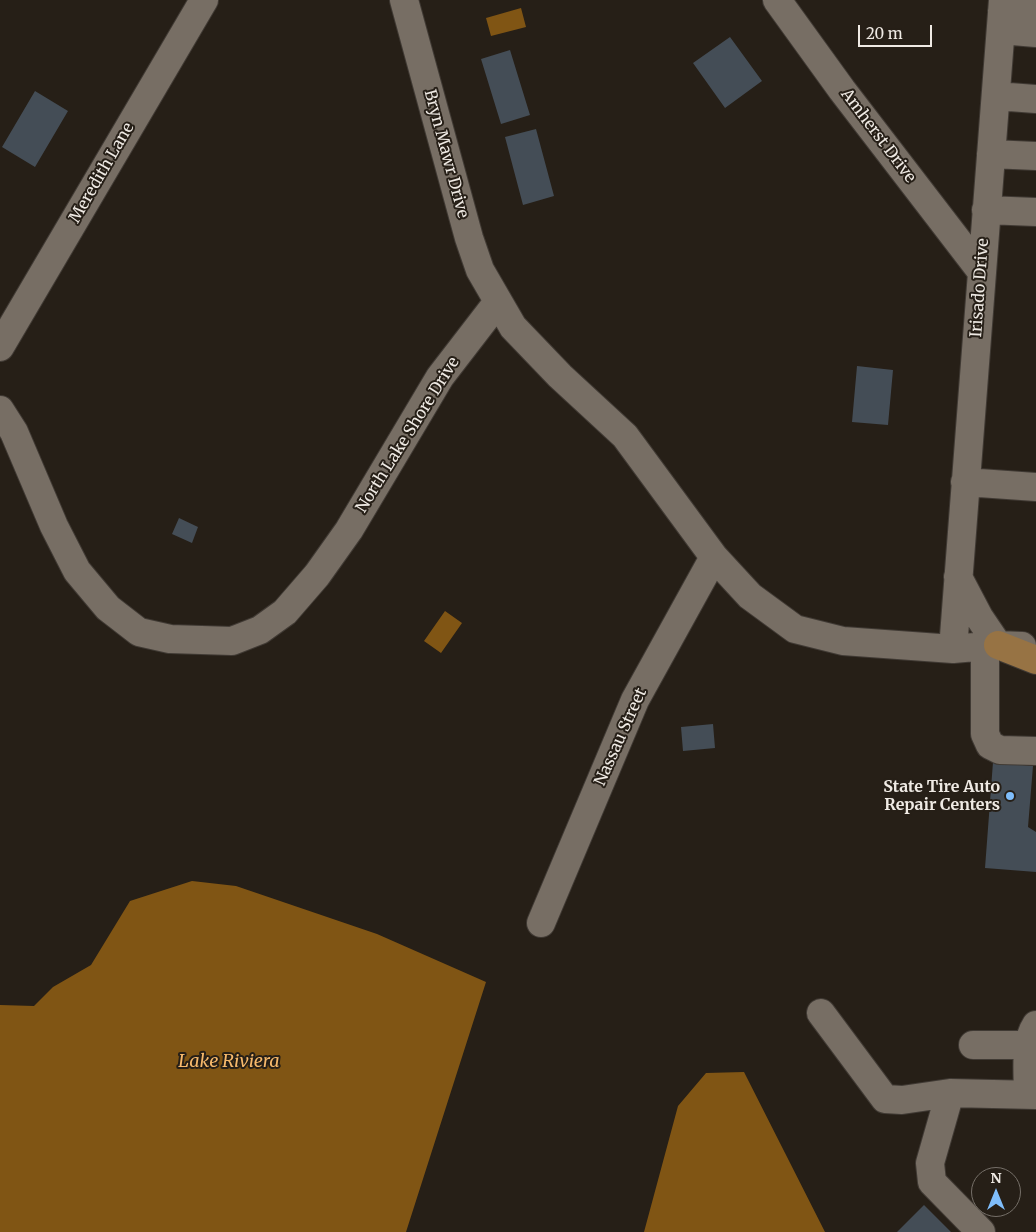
<!DOCTYPE html>
<style>
body{margin:0}
#map{position:relative;width:1036px;height:1232px;overflow:hidden;background:#261f17;font-family:Merriweather,serif}
canvas{display:block}
.north{position:absolute;left:971px;top:1167px;width:50px;height:50px;box-sizing:border-box;background:#261f17;border:1px solid #767069;border-radius:50%;rotate:0deg;font-size:14px;font-weight:700;line-height:20px;text-align:center;color:#efeae4}
.north::after{content:'';display:block;margin:auto;width:18px;height:22px;background:#7fbdfa;clip-path:polygon(50% 0,100% 100%,50% 72%,0 100%)}
.scale{position:absolute;left:858px;top:25px;width:74px;height:22px;box-sizing:border-box;border:2px solid #efeae4;border-top:0;padding-left:6px;font-size:15px;line-height:18px;white-space:nowrap;color:#efeae4;-webkit-text-stroke:4px #261f17;paint-order:stroke}
</style>
<div id="map">
<canvas width="1036" height="1232"></canvas>
<div class="north">N</div>
<div class="scale">20 m</div>
</div>
<script>
const g = document.querySelector('canvas').getContext('2d');
g.lineJoin = 'round';
function fill(path, color) { g.fillStyle = color; g.fill(path, 'evenodd'); }
function trace(path, color, width, dash) { g.strokeStyle = color; g.lineWidth = width; g.lineCap = dash ? 'butt' : 'round'; g.setLineDash(dash || []); g.stroke(path); }
function label(font, color, halo, rows, align = 'center') {
  g.font = font + ' Merriweather,serif'; g.lineWidth = 4; g.setLineDash([]); g.textBaseline = 'middle'; g.strokeStyle = halo; g.fillStyle = color; for (const [text, x, y, turn = 0] of rows) {
    g.save(); g.translate(x, y); g.rotate((+turn || 0) * Math.PI / 180); g.textAlign = isNaN(turn) ? turn : align; if (halo) g.strokeText(text, 0, 0); g.fillText(text, 0, 0); g.restore();
  }
}
fill(new Path2D(`
 M521 8 526 27 491 36 486 18Z
 M445 611 462 623 441 653 424 641Z
 M192 881 236 886 377 934 486 982 406 1232H0V1005L34 1006 53 987 91 965 130 901Z
 M744 1072 825 1232H644L678 1106 706 1073Z`), '#805514');
fill(new Path2D(`
 M730 37 762 81 725 108 693 63Z
 M510 50 530 115 501 124 481 59Z
 M35 91 68 111 35 167 2 147Z
 M536 129 554 196 523 205 505 137Z
 M857 366 893 370 888 425 852 422Z
 M179 518 198 527 192 543 172 534Z
 M713 724 715 748 683 751 681 727Z
 M993 762 1033 766 1028 827 1036 832V872L985 868Z
 M924 1205 951 1232H897Z`), '#444d56');
const minor = new Path2D(`
 M404 0 469 238 480 270 513 327 560 376 625 436 714 557 750 596 795 629 843 641 953 649 998 645 1022 646
 M777 0 842 90 981 271
 M1002 11 1036 13
 M1001 30 1036 33
 M996 96 1036 99
 M991 154 1036 156
 M986 210 1036 212
 M0 347 204 0
 M0 410 14 432 54 526 77 571 108 608 139 632 170 639 232 641 260 630 285 612 317 575 349 530 440 377 497 303
 M965 482 1036 487
 M958 577 979 617 998 645
 M985 646V734L990 745 1000 750 1036 751
 M953 649 1003 0
 M541 923 635 700 714 557
 M821 1013 885 1099 902 1100 950 1093 1036 1095
 M973 1045H1029
 M950 1093 930 1163 932 1182 981 1232
 M1028 1095C1028 1074 1024 1043 1036 1025`);
const major = new Path2D(`
 M998 645 1036 660`);
trace(minor, '#403a34', 30);
trace(major, '#403a34', 30);
trace(minor, '#776e64', 28);
trace(major, '#977344', 28);
for (const [x, y, r, color] of [
 [1010,796,5,"#7fbdfa"]
]) { const dot = new Path2D(); dot.arc(x, y, r, 0, 2 * Math.PI); g.fillStyle = color; g.fill(dot); trace(dot, '#261f17', 2); }
label('16px', '#efeae4', '#261f17', [
 ["Amherst Drive",878,136,53],
 ["Bryn Mawr Drive",446,154,75],
 ["Meredith Lane",102,173,-60],
 ["Irisado Drive",980,288,-86],
 ["North Lake Shore Drive",408,435,-58],
 ["Nassau Street",621,737,-66]
]);
label('bold 16px', '#efeae4', '#261f17', [
 ["State Tire Auto",1000,787],
 ["Repair Centers",1000,805]
], 'right');
label('italic 18px', '#f7b96b', '#261f17', [
 ["Lake Riviera",229,1062]
]);
</script>
